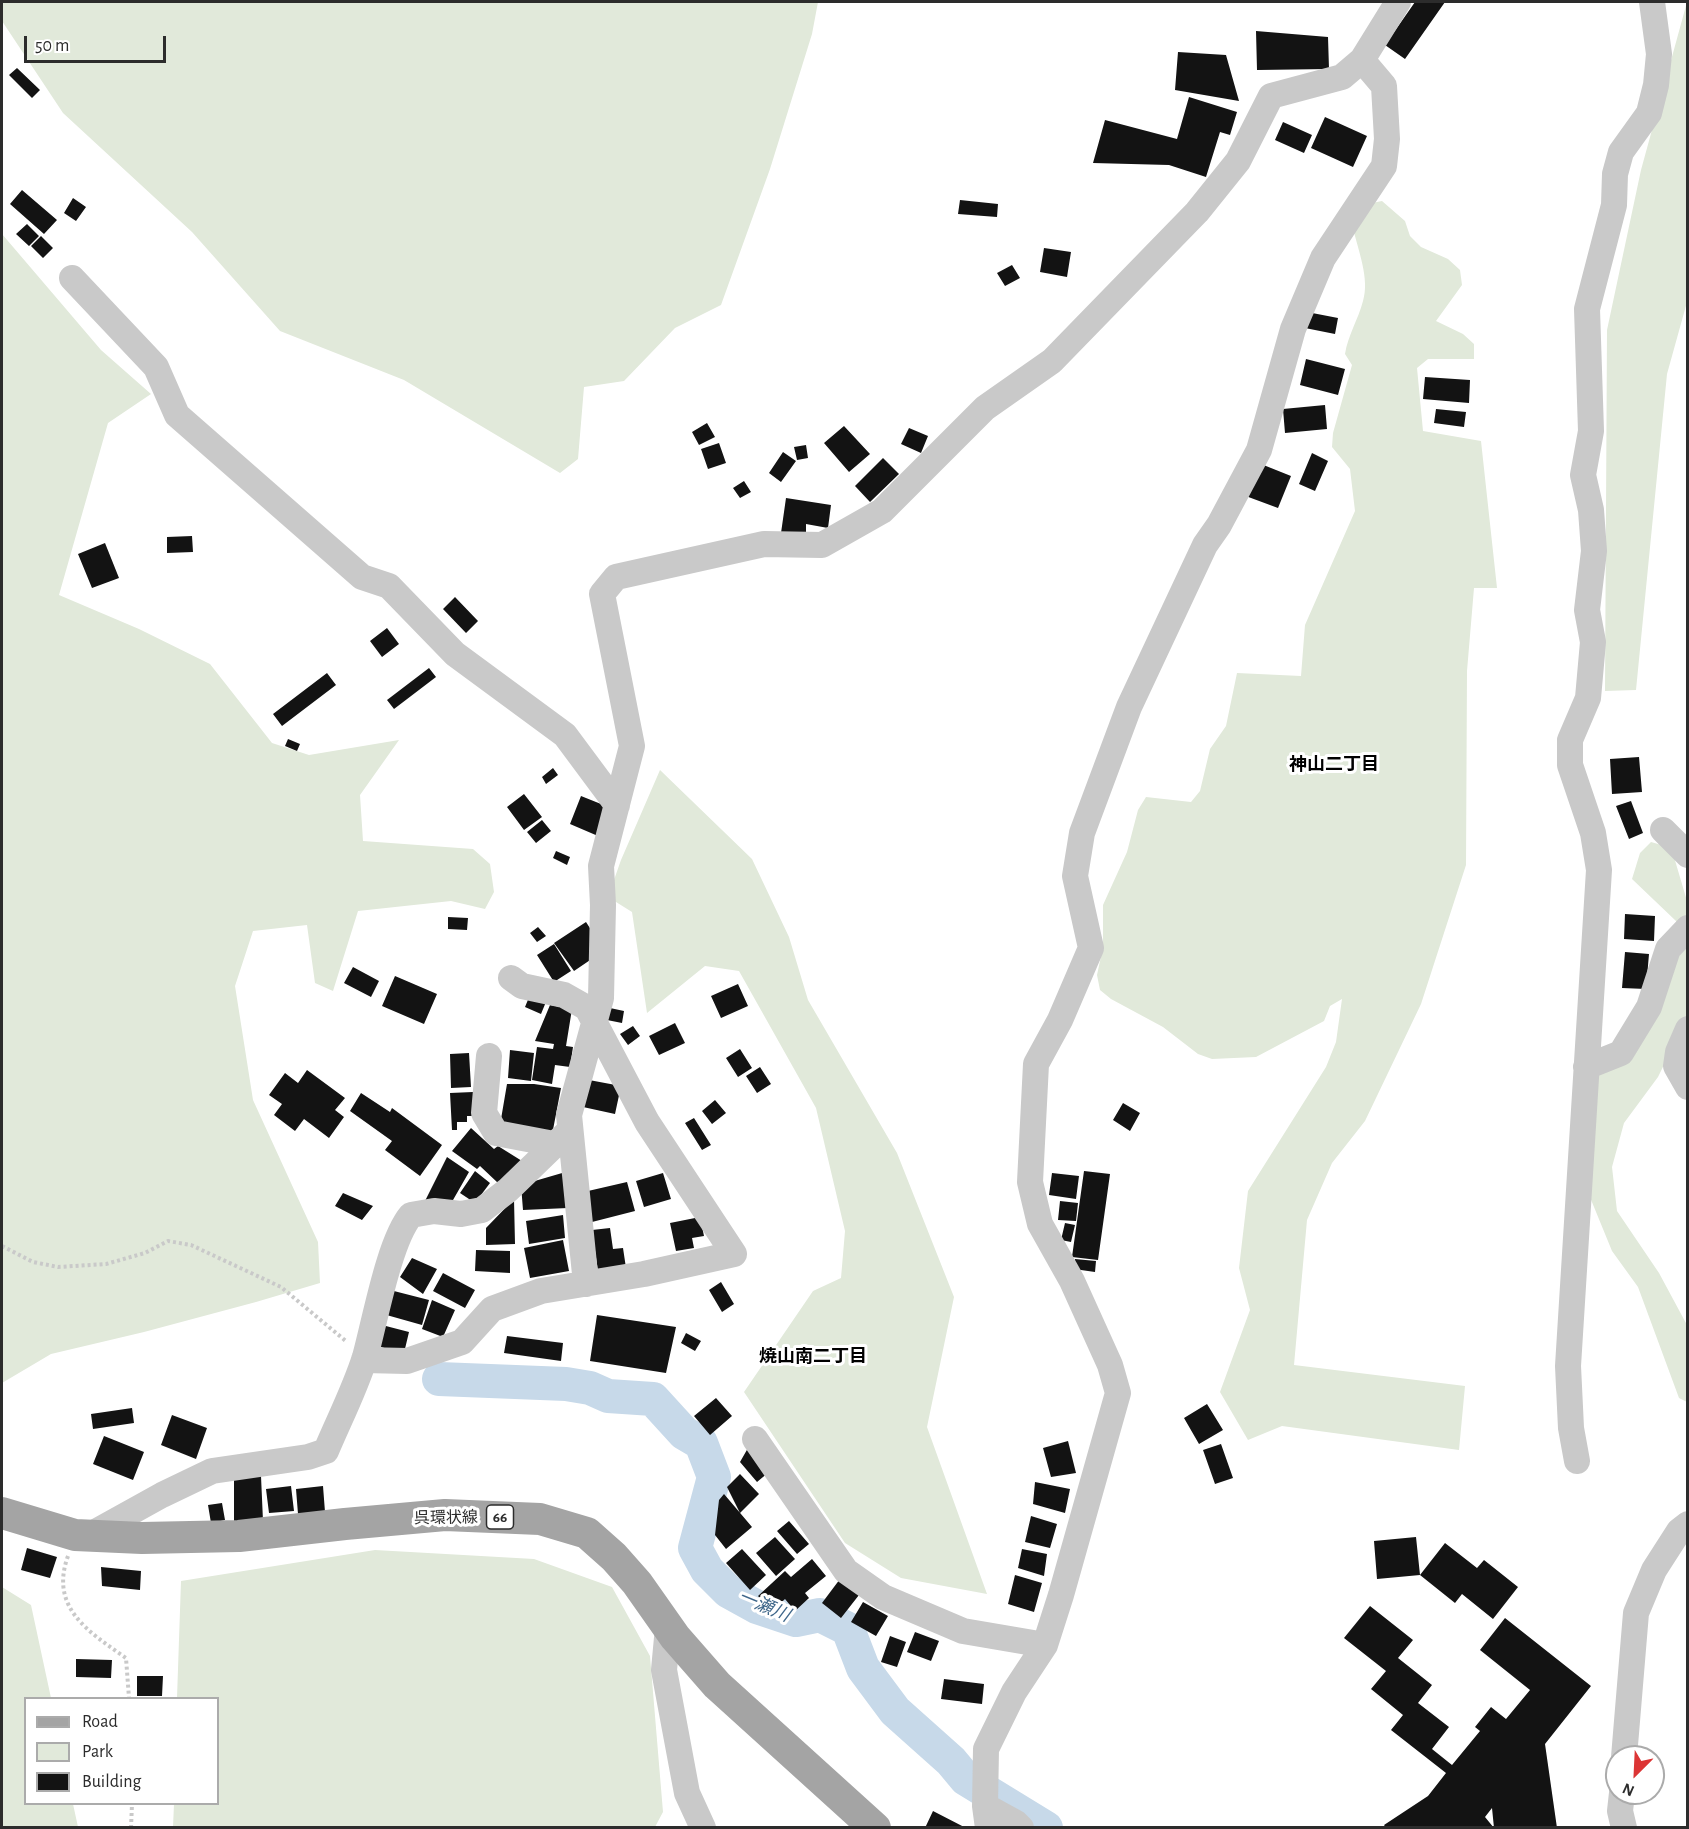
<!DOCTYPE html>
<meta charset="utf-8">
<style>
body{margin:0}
#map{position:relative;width:1689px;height:1829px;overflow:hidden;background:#fff;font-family:"Alegreya Sans",sans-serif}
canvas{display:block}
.frame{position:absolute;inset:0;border:3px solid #2c2c2c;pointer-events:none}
.legend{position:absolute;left:24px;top:1697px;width:195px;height:108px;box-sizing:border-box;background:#fff;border:2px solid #ababab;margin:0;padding:8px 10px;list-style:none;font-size:18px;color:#2c2c2c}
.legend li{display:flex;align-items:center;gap:12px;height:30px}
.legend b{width:30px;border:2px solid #ababab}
.north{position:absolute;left:1605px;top:1745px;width:60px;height:60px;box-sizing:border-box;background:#fff;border:2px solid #ababab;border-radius:50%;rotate:204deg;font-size:16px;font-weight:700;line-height:24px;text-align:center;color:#2c2c2c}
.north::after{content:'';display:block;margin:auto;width:21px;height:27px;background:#dc3535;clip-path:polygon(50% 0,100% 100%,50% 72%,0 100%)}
.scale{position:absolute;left:24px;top:36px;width:142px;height:27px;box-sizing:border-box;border:3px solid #2c2c2c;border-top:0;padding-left:8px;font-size:18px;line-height:21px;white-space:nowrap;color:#2c2c2c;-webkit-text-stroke:4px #fff;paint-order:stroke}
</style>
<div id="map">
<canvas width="1689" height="1829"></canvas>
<div class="frame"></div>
<ul class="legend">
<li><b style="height:8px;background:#a4a4a4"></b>Road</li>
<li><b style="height:16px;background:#e1e9da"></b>Park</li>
<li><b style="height:16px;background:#131313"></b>Building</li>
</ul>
<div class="north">N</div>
<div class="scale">50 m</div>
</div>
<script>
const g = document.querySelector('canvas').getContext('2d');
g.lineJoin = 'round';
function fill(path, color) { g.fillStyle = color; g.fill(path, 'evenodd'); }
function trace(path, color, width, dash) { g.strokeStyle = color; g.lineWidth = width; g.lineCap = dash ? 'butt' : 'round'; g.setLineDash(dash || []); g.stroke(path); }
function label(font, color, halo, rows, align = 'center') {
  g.font = font + ' "Alegreya Sans","Noto Sans JP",sans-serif'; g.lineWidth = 6; g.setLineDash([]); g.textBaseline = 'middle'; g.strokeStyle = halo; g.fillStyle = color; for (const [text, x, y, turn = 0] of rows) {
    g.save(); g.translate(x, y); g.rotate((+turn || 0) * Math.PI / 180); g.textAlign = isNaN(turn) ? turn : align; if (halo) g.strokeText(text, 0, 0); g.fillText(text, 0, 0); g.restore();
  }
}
fill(new Path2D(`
 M2 2H818L812 34 770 169 721 305 675 328 624 381 584 387 578 459 560 473 404 380 280 331 192 232 63 113 2 21Z
 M1687 2V302L1667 374 1636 690 1605 691 1607 330 1641 170Z
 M1382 201 1405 221 1410 236 1421 247 1448 259 1460 270 1462 285 1436 321 1463 334 1474 344V359H1428L1417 368 1423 431 1481 441 1497 588H1474L1467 671 1466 865 1421 1004 1365 1121 1332 1163 1307 1220 1294 1365 1465 1386 1459 1450 1282 1426 1248 1440 1220 1392 1250 1310 1239 1268 1248 1191 1326 1067 1336 1042 1342 999 1330 1006 1324 1021 1256 1057 1212 1059 1198 1054 1163 1027 1111 999 1100 990 1097 975 1103 947V905L1127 852 1138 810 1146 797 1191 802 1200 791 1210 749 1226 726 1237 673 1301 676 1305 625 1355 511 1350 469 1332 447 1333 433 1352 365 1345 354C1348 335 1358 320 1363 301 1370 279 1358 250 1353 228L1367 204Z
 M2 234 101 350 151 394 108 423 59 595 139 629 210 664 272 743 309 755 399 740 360 795 363 841 473 849 490 864 494 892 485 909 451 901 358 911 333 991 315 983 307 925 253 931 235 986 253 1100 318 1242 320 1283 256 1302 144 1332 51 1354 2 1383Z
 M660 770 752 859 789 937 808 1000 897 1153 954 1297 927 1427 987 1594 901 1578 845 1543 744 1392 813 1291 841 1278 845 1231 816 1108 739 971 705 966 647 1013 632 912 608 897 621 860Z
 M1651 842 1665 846 1674 857 1687 901V1018L1658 1077 1624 1123 1612 1167 1617 1211 1659 1273 1687 1325V1402L1679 1398 1638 1287 1612 1251 1585 1185 1592 1076 1618 1061 1677 935 1676 921 1632 879 1640 853Z
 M375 1550 534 1559 612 1587 650 1656 663 1812 655 1827H173L174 1804H218V1698H177L181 1581Z
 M2 1587 31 1605 51 1698H26V1804H73L78 1827H2Z`), '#e1e9da');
trace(new Path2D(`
 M439 1379 566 1384 590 1388 608 1396 653 1399 684 1433 701 1443 714 1477 695 1548 707 1570 728 1591 757 1607 796 1620 820 1615 848 1629 863 1668 895 1711 951 1761 966 1779 1046 1828`), '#c7d9e9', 34);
fill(new Path2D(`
 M1415 2H1445L1405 59 1385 45Z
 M1256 31 1328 37 1329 69 1257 70Z
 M1178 52 1226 55 1239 101 1175 90Z
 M17 68 40 90 32 98 9 75Z
 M1189 97 1237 112 1230 135 1220 132 1206 177 1169 165 1093 163 1105 120 1177 139Z
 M1325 117 1367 136 1353 167 1311 148Z
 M1283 122 1312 135 1304 153 1275 140Z
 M22 190 57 220 44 234 10 204Z
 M73 198 86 207 76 221 64 213Z
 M960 200 998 204 997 217 958 214Z
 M27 224 39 236 29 246 16 234Z
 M41 236 53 248 43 258 31 246Z
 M1044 248 1071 252 1067 277 1040 272Z
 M1012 265 1020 278 1005 286 997 273Z
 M1307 312 1338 318 1335 334 1305 328Z
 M1306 359 1345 369 1338 395 1300 385Z
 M1425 377 1470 380 1469 403 1423 399Z
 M1325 405 1327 429 1285 433 1283 409Z
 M1436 409 1466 412 1464 427 1434 423Z
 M707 423 715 437 699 445 692 432Z
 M844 426 870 454 849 472 824 443Z
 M909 428 928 436 921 453 901 444Z
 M719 443 726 463 708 469 701 449Z
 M806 445 808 458 797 460 794 447Z
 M783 452 796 461 781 482 769 473Z
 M1312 453 1328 461 1315 491 1299 484Z
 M883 458 899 474 870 502 855 486Z
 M1256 462 1291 476 1278 508 1243 495Z
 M744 481 751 492 740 498 733 488Z
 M786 498 831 505 828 528 806 524V535L781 533Z
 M192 536 193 552 167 553V537Z
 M105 543 119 578 92 588 78 554Z
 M455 597 478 621 466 633 443 609Z
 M387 628 399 644 382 657 370 641Z
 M429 668 436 677 394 709 387 700Z
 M327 673 336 685 282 726 273 714Z
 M288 739 300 744 297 751 285 746Z
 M1639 757 1642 792 1612 794 1610 759Z
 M553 768 558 775 546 784 542 777Z
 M524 794 542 817 524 830 507 807Z
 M581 796 616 810 605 839 570 824Z
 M1631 801 1643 833 1629 839 1616 806Z
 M542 820 551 831 536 843 527 832Z
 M556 851 570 857 567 865 553 858Z
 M1625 914 1655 916 1654 941 1624 939Z
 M448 917 468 918 467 930 448 929Z
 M586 922 597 939 599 954 574 971 554 943Z
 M538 927 546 936 537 942 530 933Z
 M554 944 571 971 554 982 537 955Z
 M1625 952 1649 954 1646 989 1622 988Z
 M353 967 379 981 371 997 344 983Z
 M395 976 437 994 424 1024 382 1006Z
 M738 984 748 1006 721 1018 711 996Z
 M532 990 548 997 541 1014 525 1007Z
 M550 1005 572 1009 566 1046 573 1047 570 1067 555 1065 552 1084 532 1080 537 1047 553 1049 554 1044 535 1041Z
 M610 1008 624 1011 622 1023 607 1020Z
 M675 1023 685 1043 659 1055 649 1036Z
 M633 1026 640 1036 628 1045 620 1034Z
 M740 1049 752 1068 738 1077 726 1058Z
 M510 1050 534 1053 531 1081 508 1078Z
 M469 1053 471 1087 451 1088 450 1054Z
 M760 1067 771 1084 757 1093 746 1076Z
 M307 1070 345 1098 335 1110 344 1117 329 1138 304 1119 295 1131 274 1115 282 1104 269 1095 285 1073 298 1083Z
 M589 1080 621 1086 615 1114 583 1107Z
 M507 1084H534L561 1088 552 1135 500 1125Z
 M473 1092 475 1116H467V1122H457V1130H452L450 1093Z
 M361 1093 390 1112 392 1108 442 1145 420 1176 385 1150 392 1141 350 1111Z
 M715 1100 726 1113 712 1124 702 1111Z
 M1123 1103 1140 1113 1130 1131 1113 1120Z
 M694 1118 711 1145 702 1150 685 1123Z
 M471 1128 494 1149 498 1146 522 1161 498 1183 480 1166 477 1169 452 1151Z
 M447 1157 469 1172 449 1207 424 1203Z
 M475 1171 490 1183 475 1203 460 1193Z
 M569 1171 568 1208 523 1210 521 1185Z
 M1084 1171 1110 1174 1098 1260 1072 1257Z
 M663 1173 671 1199 644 1207 636 1181Z
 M1052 1173 1079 1176 1076 1199 1049 1195Z
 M627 1182 635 1211 592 1222 588 1191Z
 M343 1193 373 1206 362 1220 335 1206Z
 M514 1199 515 1244 486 1245V1228Z
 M1060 1201 1078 1203 1076 1221 1058 1220Z
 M563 1215 565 1238 529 1244 526 1221Z
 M700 1217 704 1236 692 1238 694 1248 676 1251 670 1223Z
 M1065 1223 1075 1225 1071 1242 1061 1240Z
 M610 1228 613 1249 623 1248 626 1268 598 1271 592 1230Z
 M563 1240 569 1271 530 1278 524 1248Z
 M476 1250 510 1251V1273L475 1271Z
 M412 1258 437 1269 423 1294 400 1277Z
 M1075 1259 1096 1261 1095 1272 1074 1269Z
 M443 1273 475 1290 465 1308 433 1291Z
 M721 1282 734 1304 722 1312 709 1290Z
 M390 1290 429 1300 422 1325 383 1314Z
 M432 1300 455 1310 443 1337 422 1329Z
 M597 1315 676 1327 666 1373 590 1361Z
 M382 1325 409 1332 404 1353 377 1346Z
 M686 1333 701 1341 695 1351 681 1343Z
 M507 1336 563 1343 561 1361 504 1353Z
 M716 1398 732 1416 710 1435 694 1416Z
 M1207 1404 1223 1430 1199 1444 1184 1418Z
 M132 1408 134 1423 93 1429 91 1414Z
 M172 1415 207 1428 196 1459 161 1445Z
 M104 1436 144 1452 133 1480 93 1464Z
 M1068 1441 1076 1473 1051 1477 1043 1448Z
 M1221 1444 1233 1478 1215 1484 1203 1450Z
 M748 1448 769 1472 757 1482 740 1462Z
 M740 1474 759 1494 740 1513 727 1487Z
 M261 1476 263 1521H234V1479Z
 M1035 1482 1070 1489 1065 1513 1033 1504Z
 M291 1486 294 1511 269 1513 266 1489Z
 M323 1486 325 1512 298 1514 296 1489Z
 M724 1494 752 1527 726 1549 715 1535 719 1500Z
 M222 1503 225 1520 211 1523 208 1505Z
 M1031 1516 1057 1524 1050 1548 1025 1542Z
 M789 1521 809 1544 797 1554 777 1531Z
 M775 1537 795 1559 776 1576 756 1553Z
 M1416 1537 1420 1575 1377 1579 1374 1541Z
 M1445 1543 1477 1568 1484 1560 1518 1587 1493 1619 1462 1594 1455 1603 1420 1575Z
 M27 1548 57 1557 50 1578 21 1570Z
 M742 1549 766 1575 750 1590 726 1563Z
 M1022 1549 1047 1554 1044 1576 1018 1568Z
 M812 1559 826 1576 805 1593 809 1598 795 1611 785 1599 772 1611 758 1596 785 1571 791 1577Z
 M101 1567 141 1571 140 1590 102 1586Z
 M1015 1575 1042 1583 1034 1612 1008 1604Z
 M840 1579 859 1595 841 1618 822 1603Z
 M863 1602 888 1616 876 1636 851 1622Z
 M1370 1606 1413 1640 1398 1658 1432 1685 1418 1703 1449 1727 1432 1749 1452 1765 1480 1731 1475 1727 1491 1707 1506 1719 1530 1690 1480 1650 1505 1618 1591 1686 1545 1744 1557 1828H1494L1492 1808 1485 1817 1494 1828H1386L1384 1825 1428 1796 1446 1773 1391 1730 1403 1715 1371 1689 1386 1671 1344 1638Z
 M915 1632 939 1641 931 1661 907 1652Z
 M890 1636 906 1642 897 1667 881 1662Z
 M76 1659 112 1660 111 1678 76 1677Z
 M137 1676H163L162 1696H137Z
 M944 1679 984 1684 982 1704 941 1699Z
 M933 1811 966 1828H925Z`), '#131313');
trace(new Path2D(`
 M2 1246 33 1262 58 1267 106 1264 145 1253 168 1241 191 1245 281 1287 347 1342
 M68 1556C49 1608 89 1632 126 1658L129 1698
 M131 1828 132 1804`), '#c9c9c9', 4, [3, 3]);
trace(new Path2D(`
 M72 278 156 367 177 415 362 577 389 586 455 654 565 735 617 805
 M1663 830 1688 855
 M1688 1029 1678 1052 1676 1066 1688 1087
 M489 1056 484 1113 496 1133 554 1144
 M1586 1067 1621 1053 1649 1007 1668 949 1688 928
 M586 1284 569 1115 601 998 603 905 601 866 632 746 602 594 616 577 764 544 822 545 882 511 985 408 1052 361 1197 212 1238 161 1271 96 1342 77 1362 60 1398 2
 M364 1360 407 1361 462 1342 492 1309 541 1291 644 1274 734 1254 647 1122 587 1008 564 995 522 986 511 978
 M755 1439 846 1571 883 1597 963 1631 1045 1645
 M1577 1461 1571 1428 1568 1366 1599 870 1593 833 1570 765V740L1588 698 1593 642 1587 610 1594 551 1591 510 1583 475 1591 431 1587 309 1614 205 1615 174 1621 152 1649 113 1656 85 1659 54 1652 2
 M88 1536 162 1495 212 1471 308 1457 326 1451C339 1420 355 1389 365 1357 375 1321 389 1241 411 1215L434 1211 461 1214 482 1210 508 1190 569 1131
 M668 1627 664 1670 687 1793 703 1828
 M1624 1757 1636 1613 1654 1570 1679 1531 1688 1524
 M1622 1793 1620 1811 1624 1828
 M985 1806 1016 1823 1021 1828
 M988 1828 985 1806 986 1749 1014 1692 1045 1645 1061 1595 1118 1393 1110 1365 1072 1281 1040 1224 1030 1182 1036 1064 1060 1020 1091 948 1075 876 1082 833 1129 707 1205 545 1219 525 1259 450 1293 329 1323 258 1384 166 1387 139 1384 86 1362 60`), '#c9c9c9', 26);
trace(new Path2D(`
 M2 1513 75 1535 142 1538 239 1536 345 1524 445 1515 540 1519 587 1533 614 1557 637 1583 675 1637 717 1685 875 1828`), '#a4a4a4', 32);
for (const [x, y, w] of [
 [500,1517,27]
]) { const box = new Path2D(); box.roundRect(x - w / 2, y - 12, w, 24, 4.5); g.fillStyle = '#fff'; g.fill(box); trace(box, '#2c2c2c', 1.5); }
label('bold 15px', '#2c2c2c', null, [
 ["66",500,1517]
]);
label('16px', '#2c2c2c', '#fff', [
 ["呉環状線",446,1518,-1]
]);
label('bold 18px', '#000', '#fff', [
 ["神山二丁目",1334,765],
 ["焼山南二丁目",813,1357]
]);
label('italic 18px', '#3f678a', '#fff', [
 ["一瀬川",764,1606,23]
]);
</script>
